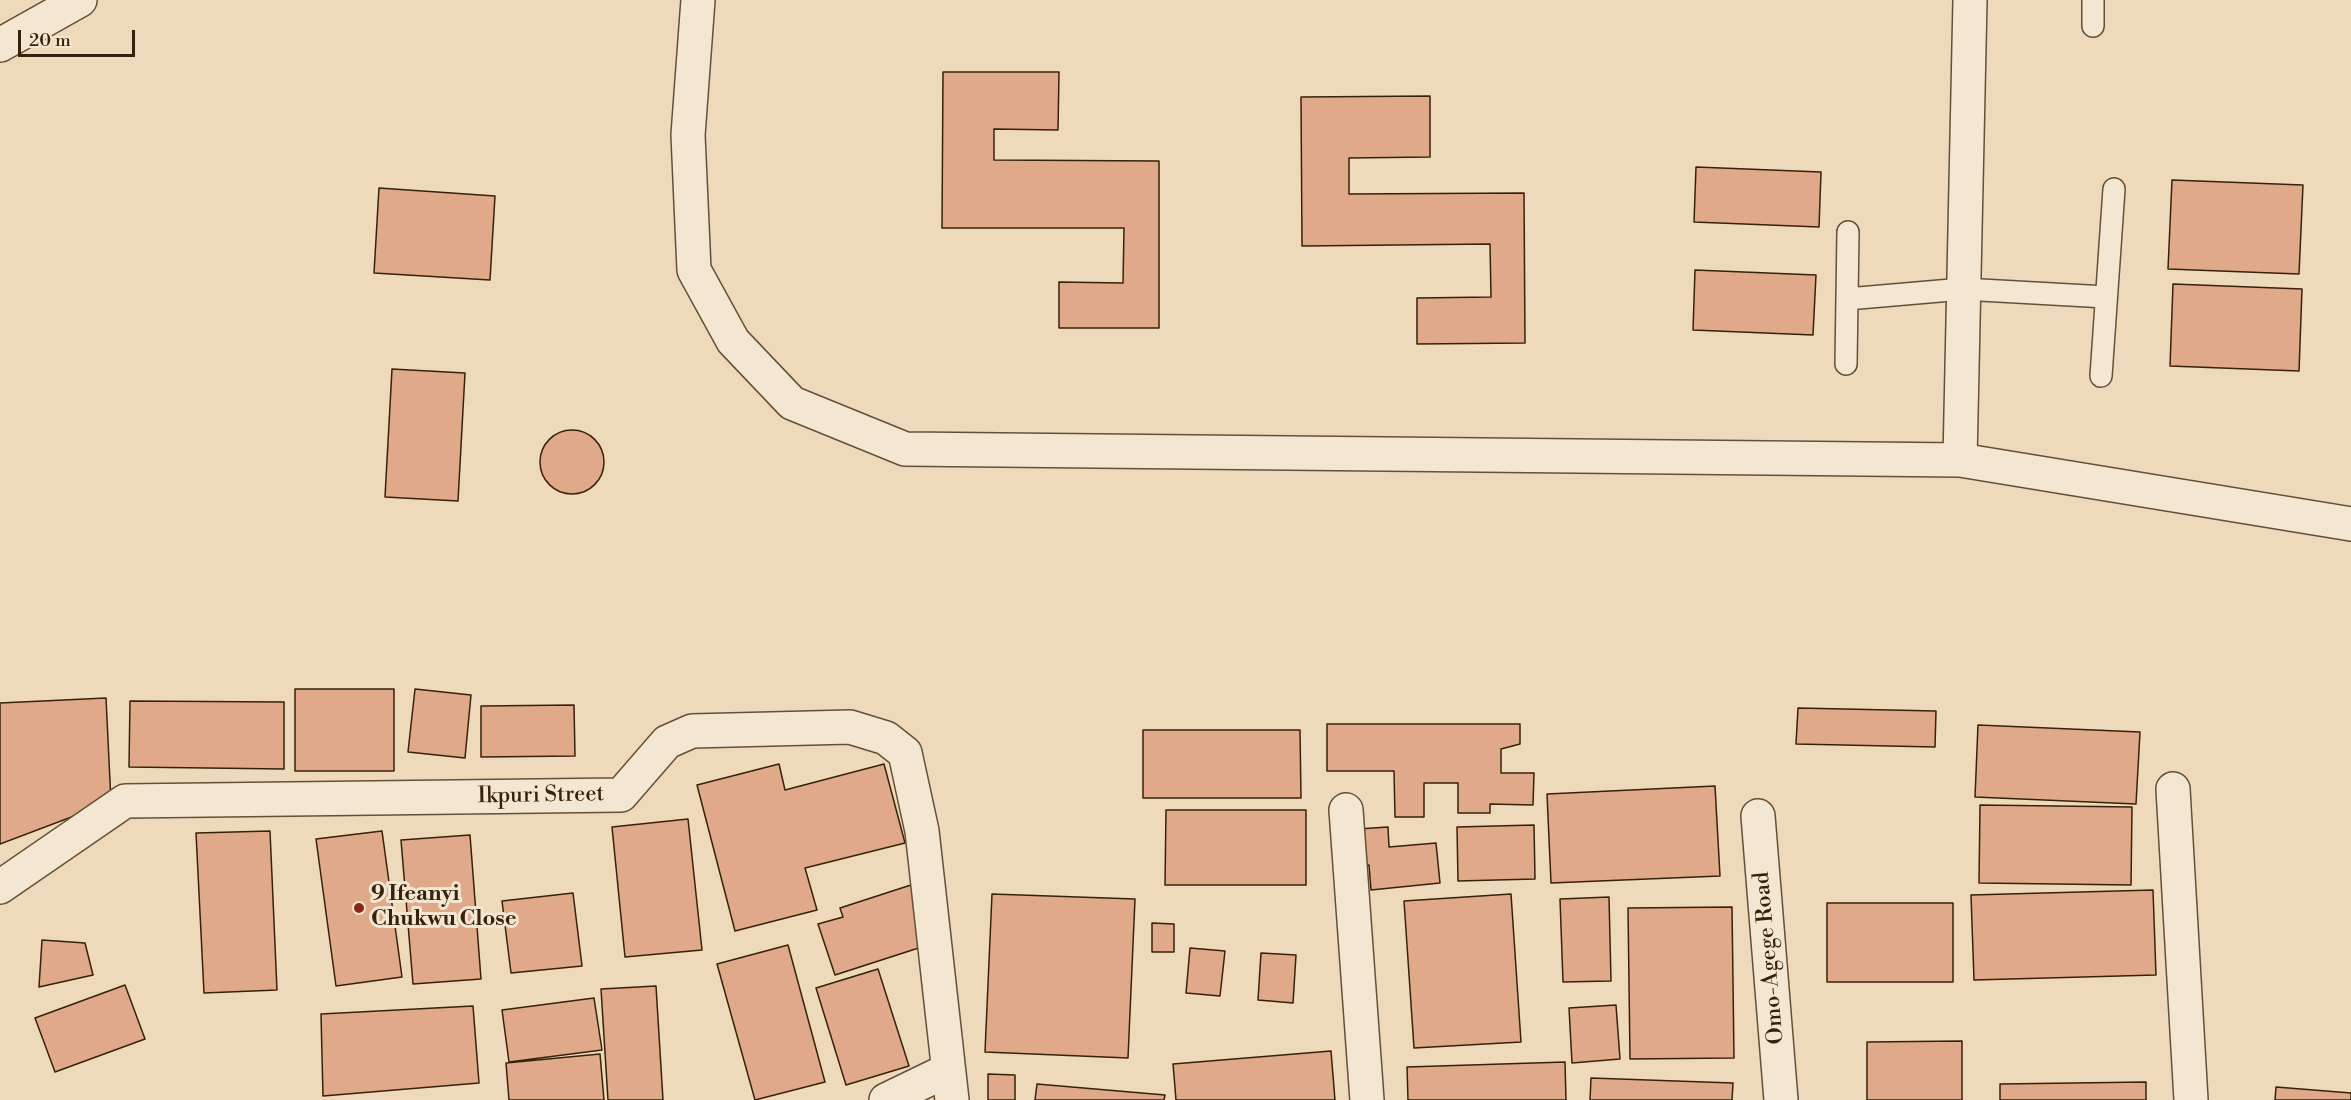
<!DOCTYPE html>
<style>
body{margin:0}
#map{position:relative;width:2351px;height:1100px;overflow:hidden;background:#eedaba;font-family:"Libre Bodoni",serif}
canvas{display:block}
.scale{position:absolute;left:18px;top:30px;width:117px;height:27px;box-sizing:border-box;border:3px solid #36220a;border-top:0;padding-left:8px;font-size:18px;line-height:21px;white-space:nowrap;color:#36220a;-webkit-text-stroke:4px #f4e7d2;paint-order:stroke}
</style>
<div id="map">
<canvas width="2351" height="1100"></canvas>
<div class="scale">20 m</div>
</div>
<script>
const g = document.querySelector('canvas').getContext('2d');
g.lineJoin = 'round';
function fill(path, color) { g.fillStyle = color; g.fill(path, 'evenodd'); }
function trace(path, color, width, dash) { g.strokeStyle = color; g.lineWidth = width; g.lineCap = dash ? 'butt' : 'round'; g.setLineDash(dash || []); g.stroke(path); }
function label(font, color, halo, rows, align = 'center') {
  g.font = font + ' "Libre Bodoni",serif'; g.lineWidth = 6; g.setLineDash([]); g.textBaseline = 'middle'; g.strokeStyle = halo; g.fillStyle = color; for (const [text, x, y, turn = 0] of rows) {
    g.save(); g.translate(x, y); g.rotate((+turn || 0) * Math.PI / 180); g.textAlign = isNaN(turn) ? turn : align; if (halo) g.strokeText(text, 0, 0); g.fillText(text, 0, 0); g.restore();
  }
}
const building = new Path2D(`
 M943 72H1059L1058 130 994 129V160L1159 161V328H1059V282L1123 283 1124 228H942Z
 M1430 96V157L1349 158V194L1524 193 1525 343 1417 344V298L1491 297 1490 244 1302 246 1301 97Z
 M1696 167 1821 172 1819 227 1694 222Z
 M2172 180 2303 185 2299 274 2168 269Z
 M379 188 495 196 490 280 374 273Z
 M1695 270 1816 275 1813 335 1693 330Z
 M2173 284 2302 289 2299 371 2170 366Z
 M392 369 465 373 458 501 385 497Z
 M540 462a32 32 0 1 1 64 0a32 32 0 1 1-64 0Z
 M295 689H394V771H295Z
 M415 689 471 695 465 758 408 752Z
 M106 698 111 802 0 844V703Z
 M130 701 284 702V769L129 767Z
 M574 705 575 756 481 757V706Z
 M1798 708 1936 711 1935 747 1796 744Z
 M1327 724H1520V744L1501 749V773H1534L1533 805 1490 804V813H1458V783H1424V817H1395L1394 771H1327Z
 M1978 725 2140 732 2136 804 1975 797Z
 M1143 730H1300L1301 798H1143Z
 M779 764 785 790 884 764 905 843 805 868 817 910 735 931 697 785Z
 M1715 786 1720 876 1551 883 1547 794Z
 M1980 805 2132 807 2131 885 1979 883Z
 M1166 810H1306V885H1165Z
 M688 819 702 950 625 957 612 827Z
 M1534 825 1535 879 1458 881 1457 827Z
 M1388 827 1389 847 1436 843 1440 883 1371 890 1369 865 1361 866 1358 829Z
 M270 831 277 990 204 993 196 833Z
 M382 831 402 977 336 986 316 839Z
 M470 835 481 979 413 984 401 840Z
 M914 884 934 943 835 975 818 924 843 917 840 908Z
 M2153 890 2156 975 1974 980 1971 895Z
 M573 893 582 966 511 973 502 901Z
 M992 894 1135 899 1128 1058 985 1052Z
 M1511 894 1521 1042 1414 1048 1404 901Z
 M1609 897 1611 981 1563 982 1560 899Z
 M1827 903H1953V982H1827Z
 M1732 907 1734 1058 1630 1059 1628 908Z
 M1152 923 1174 924V952H1152Z
 M42 940 85 943 93 975 39 987Z
 M788 945 825 1082 755 1100 717 964Z
 M1190 948 1225 951 1220 996 1186 993Z
 M1261 953 1296 955 1293 1003 1258 1000Z
 M878 969 909 1066 846 1085 816 988Z
 M125 985 145 1039 55 1072 35 1018Z
 M656 986 663 1100H608L601 989Z
 M594 998 602 1050 509 1062 502 1010Z
 M1616 1005 1620 1059 1572 1063 1569 1008Z
 M473 1006 479 1083 323 1096 321 1014Z
 M1962 1041V1100H1867V1042Z
 M1331 1051 1335 1100H1176L1173 1064Z
 M600 1054 604 1100H509L506 1063Z
 M1565 1062 1566 1100H1408L1407 1067Z
 M988 1074 1015 1075V1100H988Z
 M1591 1078 1733 1083 1732 1100H1590Z
 M2146 1082V1100H2000V1084Z
 M1037 1084 1165 1095 1164 1100H1035Z
 M2276 1087 2351 1093V1100H2275Z`);
fill(building, '#e0a989');
trace(building, '#36220a', 1.5);
const lane = new Path2D(`
 M2093 26V0
 M1847 299 1963 289 2106 297
 M1846 364 1848 232
 M2101 376 2114 189`);
const street = new Path2D(`
 M698 0 688 135 694 270 733 341 792 403 905 449 1960 460 2351 524
 M0 45 80 0
 M1960 460 1970 0
 M2173 789 2191 1100
 M1346 810 1367 1100
 M1758 816 1781 1100
 M0 887 125 801 621 795 667 742 692 731 850 727 886 738 905 753 922 831 952 1100
 M886 1100 948 1070`);
trace(lane, '#645036', 24);
trace(street, '#645036', 36);
trace(lane, '#f4e7d2', 21);
trace(street, '#f4e7d2', 33);
for (const [x, y, r, color] of [
 [359,908,6,"#8f2418"]
]) { const dot = new Path2D(); dot.arc(x, y, r, 0, 2 * Math.PI); g.fillStyle = color; g.fill(dot); trace(dot, '#f4e7d2', 2); }
label('22px', '#36220a', '#f4e7d2', [
 ["Ikpuri Street",541,796,-1],
 ["Omo-Agege Road",1770,958,-95]
]);
label('bold 22px', '#36220a', '#f4e7d2', [
 ["9 Ifeanyi",371,895],
 ["Chukwu Close",371,920]
], 'left');
</script>
